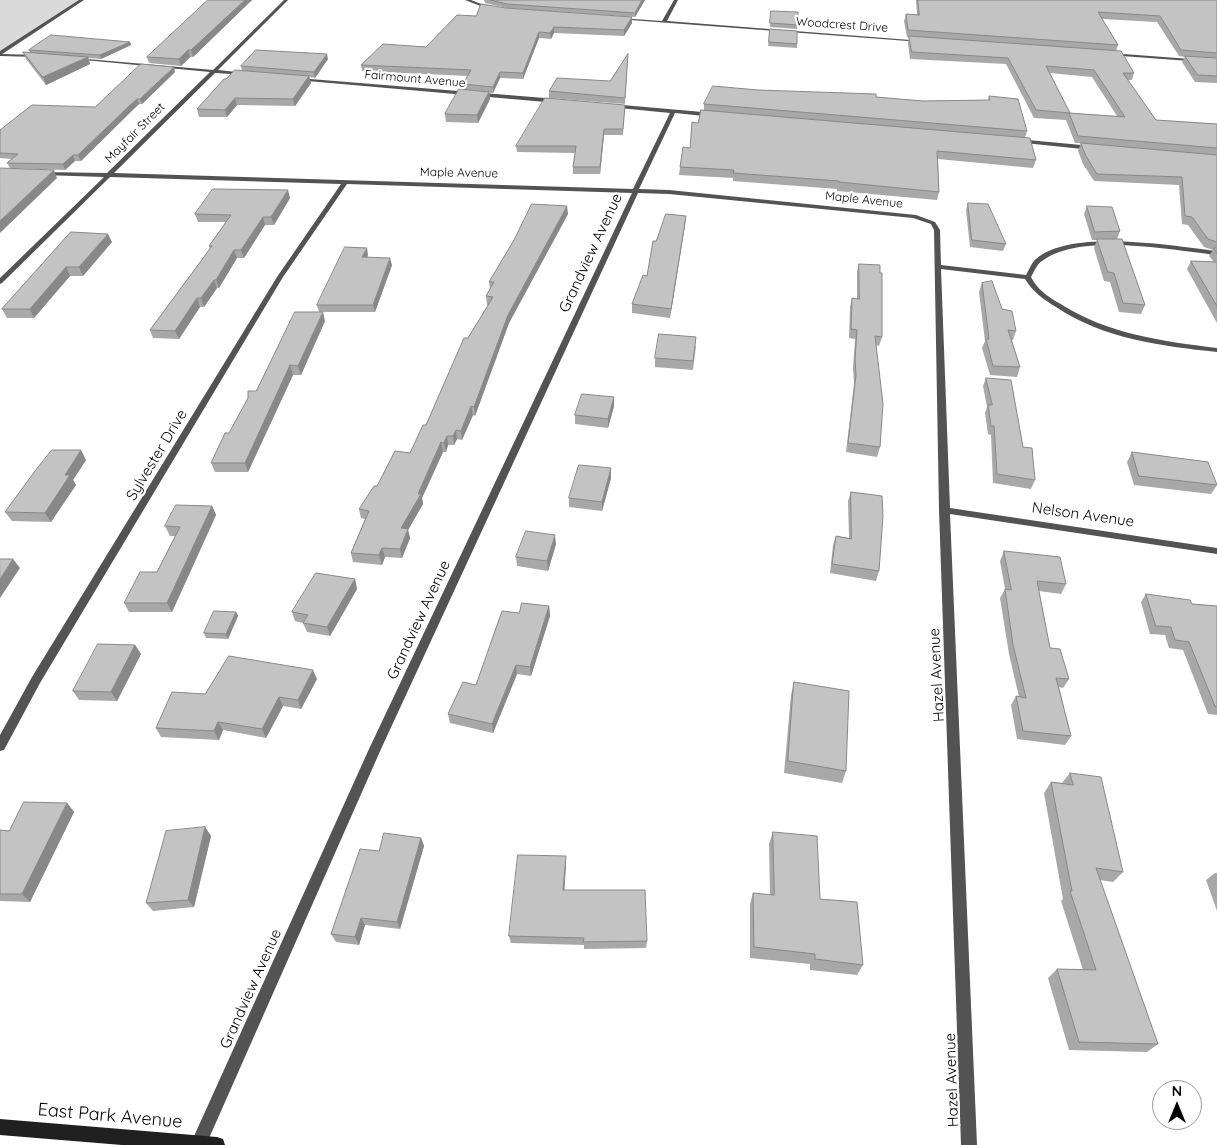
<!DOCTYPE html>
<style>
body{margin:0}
#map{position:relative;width:1217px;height:1145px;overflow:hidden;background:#fff;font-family:Quicksand,sans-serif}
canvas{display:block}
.north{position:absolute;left:1152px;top:1080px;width:50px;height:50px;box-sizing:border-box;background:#fff;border:1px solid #999;border-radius:50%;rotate:0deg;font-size:14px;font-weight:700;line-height:20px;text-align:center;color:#000}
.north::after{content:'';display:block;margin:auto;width:18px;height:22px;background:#000;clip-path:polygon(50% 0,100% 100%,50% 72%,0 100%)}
</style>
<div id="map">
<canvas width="1217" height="1145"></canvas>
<div class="north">N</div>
</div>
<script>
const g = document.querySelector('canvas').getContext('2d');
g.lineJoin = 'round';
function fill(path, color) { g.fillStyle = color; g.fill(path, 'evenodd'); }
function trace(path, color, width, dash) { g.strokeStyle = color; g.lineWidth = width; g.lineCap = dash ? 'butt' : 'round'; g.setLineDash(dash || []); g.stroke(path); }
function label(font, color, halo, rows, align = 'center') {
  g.font = font + ' Quicksand,sans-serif'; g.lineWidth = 4.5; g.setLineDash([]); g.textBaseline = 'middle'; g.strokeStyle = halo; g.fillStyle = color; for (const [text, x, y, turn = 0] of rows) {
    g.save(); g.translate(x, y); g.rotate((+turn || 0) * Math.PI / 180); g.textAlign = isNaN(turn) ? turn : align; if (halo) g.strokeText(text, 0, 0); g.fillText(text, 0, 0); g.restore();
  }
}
fill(new Path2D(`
 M0 0H84L0 56Z`), '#dadada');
fill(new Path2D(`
 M79 0H84L2 54 36 55 38 57 0 56V51Z
 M284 0H288L218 70 246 73 248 75 215 73 114 173 633 189 670 113 609 107 608 106 611 104 714 113 717 115 714 117 675 113 639 189 669 190 916 215 935 222 940 230 941 265 1026 275C1029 270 1032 262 1036 259 1072 228 1172 246 1217 251V255C1173 250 1079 232 1042 261 1037 264 1034 272 1031 277 1037 289 1048 297 1059 303 1107 334 1161 341 1217 348V352C1161 346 1104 339 1056 307 1044 300 1032 291 1025 279L941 269 950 508 1217 548V554L950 514 977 1145H961L939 510 934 230 931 224 913 218 669 194 638 193 381 749 206 1145H190L369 749 632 193 347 184 283 277 247 337 40 683 4 750 0 751V735L32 677 277 277 341 184 110 177 2 283 0 284V278L104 177 43 175 41 174V172L107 173 210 72 74 59 76 58 213 70Z
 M465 0H471L494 9 491 10Z
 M674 0H678L667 21 923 41 921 42 617 19 619 18 662 21Z
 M1110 53 1217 61V63L1108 55Z
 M298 78 557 99 560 101 557 103 296 80Z
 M1017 139 1092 146 1095 148 1092 150 1015 142 1014 141Z`), '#535353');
fill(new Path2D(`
 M0 1119 217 1137 223 1139 225 1145H122L0 1135Z`), '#202020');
fill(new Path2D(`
 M208 0H252L193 57H190L181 66 149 63 147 57Z
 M484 0H645L635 17 507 8 485 3Z
 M916 0H1217V83L1195 82 1182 62 1185 57 1179 56 1157 22 1102 19 1118 45 1116 51 1134 73 1132 80H1128L1156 120 1217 124V323L1187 269 1191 261 1214 262 1209 256 1213 250 1204 247 1188 225 1182 224 1179 185 1094 181 1083 164 1078 151 1081 143H1075L1066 120 1034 118 1006 64 910 59 908 43 909 37H907L904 21 906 14 917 15ZM1050 73 1092 77 1117 116 1070 113Z
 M506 8 632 23 624 36 554 33 551 39 539 38 523 79 500 78 493 93H489L490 99 478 123 446 122 445 114 463 90V84L468 76 362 71 361 65 426 47 476 16Z
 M771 11 798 25 797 29 770 27Z
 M770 29 797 44V48L768 46Z
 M130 42 131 45 101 59 88 58 90 64 46 85 26 59 23 52 30 53 29 50Z
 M628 54 625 104 549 98V91L610 81Z
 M328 59 315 78 309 77 311 83 295 106 237 105 227 117H199L197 109 226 79 242 71 241 66Z
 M175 72 142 104H139L130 112 81 161H75L65 170 10 168 7 163 12 159 0 158V130L95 107Z
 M758 90 923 101 988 100 989 96 1027 131 1025 138 1036 160 1033 168 938 159 939 192 937 200 837 191V189L733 181V178L679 175 680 167 690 148 698 123 704 110V104Z
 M625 105 623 135H604L600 174H573V167L575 153 517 152 516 146Z
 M290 198 274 225H265L244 258H237L219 288H217L204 307H200L179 339 153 338 150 330 210 249 209 246 226 222H198L195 214Z
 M968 203 1006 244 1003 251 970 247 966 210Z
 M1087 206 1120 231 1117 239 1145 305 1141 314 1119 312 1110 282 1104 281 1094 248 1097 240H1092L1084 214Z
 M568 214 509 323 475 416 473 415 462 440 457 439 454 445H448L446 452H443L422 498 423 504 408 530 410 538 402 558 385 557 382 565 353 562 351 553 365 519 361 518 359 509 377 486 410 453 426 425 468 338 488 305H487L486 296 490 290 489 282Z
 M686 216 685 225 670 318 632 313V304L647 276 656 241Z
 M71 232 112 242 83 276H70L34 318H7L2 309Z
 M368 255 367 258 392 265 375 312H319L317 305Z
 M859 264 882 337 879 346 876 345 880 447 877 457 846 452 854 384 853 368 855 339 849 338 850 307 852 298 857 299V272Z
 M982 283 1002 309 1016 331 1013 340H1012L1020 367 1017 377 990 375 982 348 985 341 979 292Z
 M325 321 301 375H293L248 472H215L211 463 256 391Z
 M696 346 693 370 655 367V358Z
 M986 378 1023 447 1035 480 1031 489 993 483 991 435 988 434 985 413 987 407 983 386Z
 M614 397V406L608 428 575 424V415Z
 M1132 452 1217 485 1211 494 1134 485 1127 462Z
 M86 460 73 480 76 485 51 522 12 521 5 512Z
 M611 478 602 511 569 507V498Z
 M851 492 879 571 876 581 830 573 833 545 836 536 849 538 848 501Z
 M212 506 216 515 172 612H129L124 603 157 572 175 536H170L165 526Z
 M556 544 548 571 517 566 516 557Z
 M1004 551 1066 584 1061 594 1039 591 1050 648 1069 679 1063 688 1059 687 1071 736 1065 745 1017 739 1011 705 1016 696 1019 697 1009 654 1000 598 1005 589 1000 561Z
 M355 579 357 589 330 636 307 632 303 623 295 621 292 612Z
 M1146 594 1192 604 1217 606V715L1208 714 1183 650 1169 648 1165 635 1150 634 1141 602Z
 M549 606 550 616 531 676 517 674 493 733 450 723 448 714 476 685 519 613Z
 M236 612 238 616 228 639 206 638 204 633Z
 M135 645 141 654 117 701 79 700 73 691Z
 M317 679 301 709 283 706 266 738 223 730 219 740 161 737 156 728 205 694Z
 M794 682 846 771 842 783 784 773 791 695Z
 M1070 773 1123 872 1113 882 1100 880 1158 1044 1147 1052 1069 1050 1048 978 1057 969 1083 970 1061 901 1063 899 1044 793 1051 782 1062 783Z
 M67 803 74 812 30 902 0 901V830L9 831Z
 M205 827 211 836 194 907 153 911 146 903Z
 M773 832 820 899 863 965 857 975 810 970V964L750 958V904L753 893 770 895 769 844Z
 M421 838 424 846 400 929 365 925 359 945 336 942 331 934 379 851Z
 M566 864 564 890 647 941 646 948 584 949V945L511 943 509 936Z
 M1215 873H1217V911L1206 880Z`), '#a8a8a8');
fill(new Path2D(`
 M245 0H252L193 57 191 50Z
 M642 0H645L635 17V13Z
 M632 17V23L624 36V30Z
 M554 27V33L551 39 550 33Z
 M539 32V38L523 79V73Z
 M130 42 131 45 101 59 100 55Z
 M188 50 190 57 181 66 179 59Z
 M327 54 328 59 315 78 314 72Z
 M88 57 90 64 46 85 43 77Z
 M174 67 175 72 142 104 140 99Z
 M500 72V78L493 93V87Z
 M309 76 311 83 295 106 293 99Z
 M489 92 490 99 478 123 477 115Z
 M235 98 237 105 227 117 225 110Z
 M137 99 139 104 81 161 78 155Z
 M604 129V135L600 174V167Z
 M73 155 75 161 65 170 63 164Z
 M54 170 57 178 0 233V221Z
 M288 190 290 198 274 225 271 217Z
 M567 206 568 214 509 323 475 416 474 407 508 315Z
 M686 216 685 225 670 318 671 309Z
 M263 217 265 225 244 258 241 250Z
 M108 234 112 242 83 276 79 267Z
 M367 248 368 255 364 264 362 257Z
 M234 250 237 258 219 288 216 280Z
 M390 258 392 265 375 312 373 305Z
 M66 267 70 276 34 318 30 309Z
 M214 280 217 288 204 307 201 298Z
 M197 298 200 307 179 339 175 331Z
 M323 312 325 321 301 375 298 366Z
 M290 365 293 375 248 472 245 463Z
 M614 397V406L608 428V419Z
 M471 406 473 415 462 440 461 431Z
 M456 430 457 439 454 445 453 436Z
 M447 436 448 445 446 452 444 443Z
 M441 442 443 452 422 498 423 504 408 530 410 538 402 558 400 549 401 528 418 494Z
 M81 450 86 460 73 480 76 485 51 522 45 513 65 475Z
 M611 468V478L602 511V502Z
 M212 506 216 515 172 612 167 603Z
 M555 535 556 544 548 571 547 561Z
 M382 548 385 557 382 565 379 555Z
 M13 559 20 568 0 598V579Z
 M355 579 357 589 330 636 327 627Z
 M549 606 550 616 531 676 530 667Z
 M236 612 238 616 228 639 226 634Z
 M135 645 141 654 117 701 111 692Z
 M516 665 517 674 493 733 492 724Z
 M313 670 317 679 301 709 298 700Z
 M279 697 283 706 266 738 262 729Z
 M218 722 223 730 219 740 214 731Z
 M67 803 74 812 30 902 22 894Z
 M205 827 211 836 194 907 188 900Z
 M421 838 424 846 400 929 397 922Z
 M566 856V864L564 898 563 890Z
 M361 918 365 925 359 945 355 937Z`), '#888');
const building = new Path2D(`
 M208 0H245L191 50H188L179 59 147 57Z
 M491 0H642L635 13 507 4Z
 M918 0H1217V53L1181 50 1160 16 1098 12 1118 45 908 30 906 14 919 15Z
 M481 4 506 8 632 17 624 30 554 27 550 33 539 32 523 73 500 72 493 87 463 84 471 70 361 65 383 44 426 47 457 15 476 16Z
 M771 11 798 12V25L770 23Z
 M770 29 797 31V44L769 42Z
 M51 35 130 42 100 55 29 50Z
 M909 36 1121 51 1134 73H1123L1156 120 1217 124V148L1078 136 1069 113 1125 117 1094 70 1046 66 1070 113 1036 110 1008 58 912 52Z
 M256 50 327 54 314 72 241 66Z
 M23 52 88 57 43 77Z
 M628 54 625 98 549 91 557 78 610 81Z
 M1185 56 1217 58V76L1198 75Z
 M141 64 174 67 140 99H137L128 107 78 155H73L63 164 7 163 18 154 0 153V130L32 105 95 107Z
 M235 70 309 76 293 99 235 98 225 110 197 109 224 79H226Z
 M713 86 758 90 876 94V97L923 101 990 100 989 96 1018 99 1027 131 704 104Z
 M459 89 489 92 477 115 445 114Z
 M545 98 625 105 623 129H604L600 167H573L576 146H516Z
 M701 110 1030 138 1036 160 937 151 939 192 839 182V181L733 173 734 170 680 167 683 147 690 148 692 122 698 123Z
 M1081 143 1217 155V242L1208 239 1192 217 1185 216 1182 177 1097 174 1086 156Z
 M0 168 54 170 0 221Z
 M213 189 288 190 271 217H263L241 250H234L216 280H214L201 298H197L175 331 150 330 212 246H209L231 215 195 214Z
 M968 203 988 204 1006 244 972 240Z
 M532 204 567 206 508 315 474 407 471 406 461 431 456 430 453 436H447L444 443 441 442 418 494H421L401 528 408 529 400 549 382 548 379 555 351 553 369 511 359 509 374 486H377L395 451 410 453 423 425H426L464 338H468L493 297 486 296 494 282H489L514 240Z
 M1087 206 1112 207 1120 231 1095 232Z
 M666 214 686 216 671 309 632 304 643 275 647 276 653 241H656Z
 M71 232 108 234 79 267H66L30 309H2Z
 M1097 239H1122L1145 305 1123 303 1114 273 1108 272Z
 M345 247 367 248 362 257 390 258 373 305H317Z
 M1214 248H1217V253Z
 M1191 261 1217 262V306Z
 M859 264 880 265V273H882V337L875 336 883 404 880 447 848 443 856 375 855 359 857 330 851 329 852 298 859 299Z
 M992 281 1002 309 1012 311 1016 331 1008 330 1020 367 993 366 986 339H989L982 283Z
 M295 312H323L298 366 290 365 245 463H211L225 433H229L248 398V391H256Z
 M659 334 696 337 693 361 655 358Z
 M986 378 1011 380 1023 447 1032 448 1035 480 997 474 994 426H991L988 405H992Z
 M582 394 614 397 608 419 575 415Z
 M52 450H81L65 475H70L45 513 5 512 35 471Z
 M1132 452 1208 462 1217 485 1139 476Z
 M579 465 611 468 602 502 569 498Z
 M851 492 882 496 883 516 879 571 832 564 836 536 851 539Z
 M176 505 212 506 167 603H124L140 572H157L180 527 165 526Z
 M526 531 555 535 547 561 516 557Z
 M1004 551 1060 557 1066 584 1037 581 1050 648 1060 649 1069 679 1056 678 1071 736 1023 731 1016 696 1026 698 1013 645 1005 589 1011 590Z
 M0 559H13L0 579Z
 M316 573 355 579 327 627 303 623 308 615 292 612Z
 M1146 594 1190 600 1192 604 1217 606V707L1215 706 1189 642 1175 640 1171 627 1156 626Z
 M522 603 549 606 530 667 516 665 492 724 448 714 463 682 476 685 502 611 519 613Z
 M214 611 236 612 226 634 204 633Z
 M98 644 135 645 111 692 73 691Z
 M229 656 313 670 298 700 279 697 262 729 218 722 214 731 156 728 172 692 205 694Z
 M794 682 849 691 846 771 788 761Z
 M1070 773 1101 777 1123 872 1096 868 1158 1044 1079 1042 1057 969 1096 970 1070 891H1072L1051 782 1073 785Z
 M24 802 67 803 22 894H0V830L9 831Z
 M205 827 188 900 146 903 166 831Z
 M773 832 817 836 820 899 857 902 863 965 815 959V954L754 947 753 893 774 895Z
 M384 833 421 838 397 922 361 918 355 937 331 934 360 849 379 851Z
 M518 855 566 856 563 890H645L647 941 583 942 584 938 509 936Z`);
fill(building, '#c3c3c3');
trace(building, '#888', 1);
label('12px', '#000', '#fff', [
 ["Woodcrest Drive",842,25,4],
 ["Fairmount Avenue",415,79,5],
 ["Mayfair Street",135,133,-45],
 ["Maple Avenue",459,173,1],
 ["Maple Avenue",864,200,6]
]);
label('15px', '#000', '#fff', [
 ["Grandview Avenue",591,253,-65],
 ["Sylvester Drive",157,455,-59],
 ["Nelson Avenue",1083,515,8],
 ["Grandview Avenue",419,620,-65],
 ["Hazel Avenue",937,675,-93],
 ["Grandview Avenue",251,989,-66],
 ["Hazel Avenue",952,1080,-92]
]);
label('18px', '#000', '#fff', [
 ["East Park Avenue",110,1116,5]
]);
</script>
